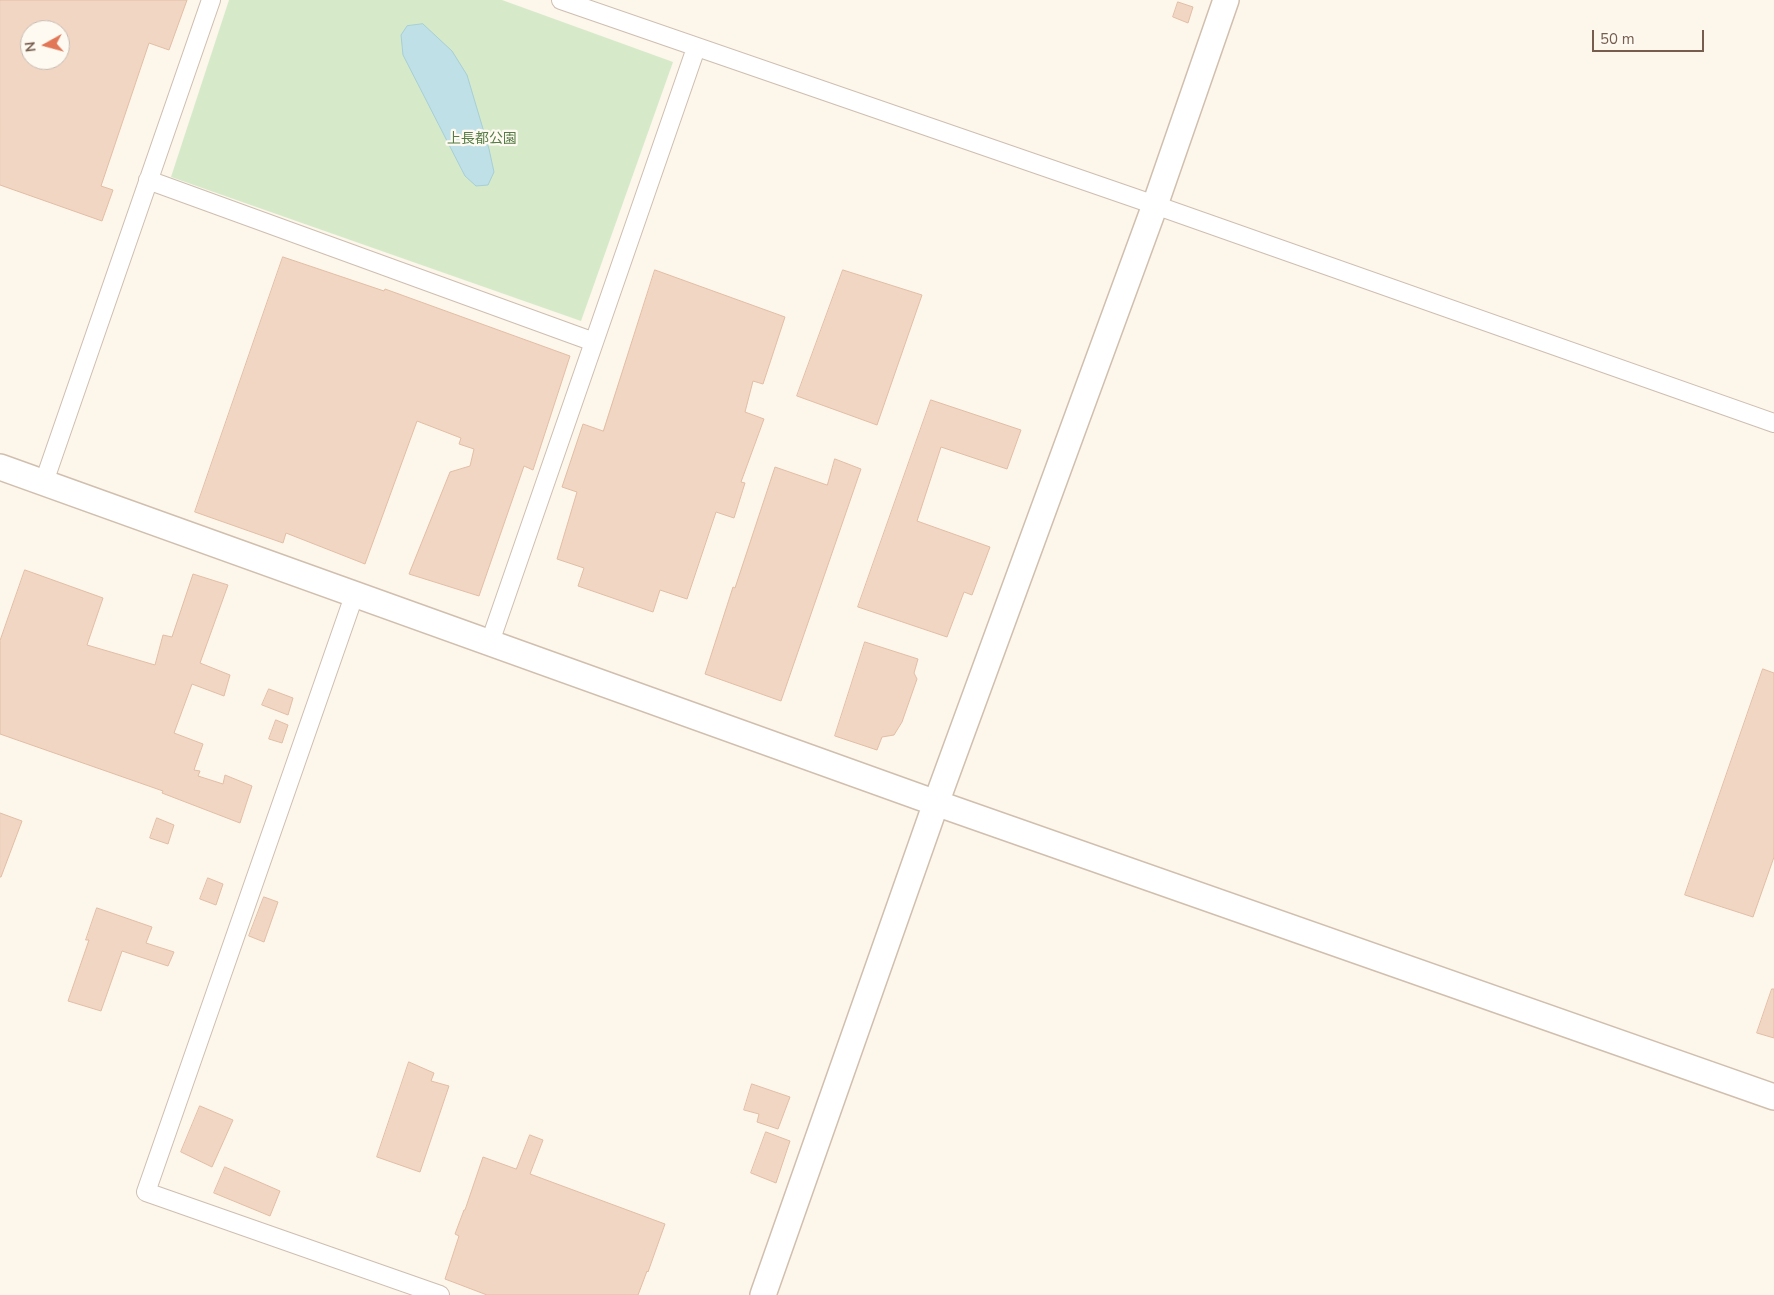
<!DOCTYPE html>
<meta charset="utf-8">
<style>
body{margin:0}
#map{position:relative;width:1774px;height:1295px;overflow:hidden;background:#fcf6eb;font-family:"Nunito Sans",sans-serif}
canvas{display:block}
.north{position:absolute;left:20px;top:20px;width:50px;height:50px;box-sizing:border-box;background:#fefaf2;border:1px solid #c8bbb0;border-radius:50%;rotate:263deg;font-size:14px;font-weight:700;line-height:20px;text-align:center;color:#775d4e}
.north::after{content:'';display:block;margin:auto;width:18px;height:22px;background:#e17756;clip-path:polygon(50% 0,100% 100%,50% 72%,0 100%)}
.scale{position:absolute;left:1592px;top:30px;width:112px;height:22px;box-sizing:border-box;border:2px solid #775d4e;border-top:0;padding-left:6px;font-size:15px;line-height:18px;white-space:nowrap;color:#775d4e;-webkit-text-stroke:4px #fefaf2;paint-order:stroke}
</style>
<div id="map">
<canvas width="1774" height="1295"></canvas>
<div class="north">N</div>
<div class="scale">50 m</div>
</div>
<script>
const g = document.querySelector('canvas').getContext('2d');
g.lineJoin = 'round';
function fill(path, color) { g.fillStyle = color; g.fill(path, 'evenodd'); }
function trace(path, color, width, dash) { g.strokeStyle = color; g.lineWidth = width; g.lineCap = dash ? 'butt' : 'round'; g.setLineDash(dash || []); g.stroke(path); }
function label(font, color, halo, rows, align = 'center') {
  g.font = font + ' "Nunito Sans","Noto Sans JP",sans-serif'; g.lineWidth = 4.5; g.setLineDash([]); g.textBaseline = 'middle'; g.strokeStyle = halo; g.fillStyle = color; for (const [text, x, y, turn = 0] of rows) {
    g.save(); g.translate(x, y); g.rotate((+turn || 0) * Math.PI / 180); g.textAlign = isNaN(turn) ? turn : align; if (halo) g.strokeText(text, 0, 0); g.fillText(text, 0, 0); g.restore();
  }
}
fill(new Path2D(`
 M229 0H502L673 62 581 321 171 177Z`), '#d6eac9');
const water = new Path2D(`
 M423 24 452 51 467 75 489 149 494 172 488 185 476 186 465 176 403 55 401 35 407 26Z`);
fill(water, '#bfe0e6');
trace(water, '#a6cfd7', 1);
const building = new Path2D(`
 M0 0H187L169 50 149 43 101 186 113 190 102 221 0 185ZM30 30H60V60H30Z
 M1178 2 1193 7 1188 23 1173 17Z
 M283 257 384 291 385 289 570 356 533 470 524 466 479 596 409 574 450 472 470 466 474 449 459 444 461 438 417 421 365 564 286 533 283 543 195 512Z
 M655 270 785 317 763 384 753 381 745 412 764 419 741 482 745 483 734 518 716 512 687 599 660 590 653 612 578 586 584 568 557 559 577 492 562 487 583 424 603 431Z
 M843 270 922 295 877 425 797 396Z
 M931 400 1021 430 1007 469 941 447 917 521 990 547 972 595 964 592 947 637 858 607Z
 M835 459 861 469 781 701 705 674 733 587 735 588 775 467 827 485Z
 M25 570 103 598 87 645 155 665 163 635 172 637 193 574 228 585 200 663 230 675 224 696 192 684 174 733 203 744 194 770 200 771 198 776 223 784 225 775 252 786 240 823 162 793 163 791 0 734V641Z
 M865 642 918 659 914 673 917 679 902 722 894 735 882 737 877 750 835 736Z
 M1763 669 1774 673V857L1753 917 1685 895Z
 M269 689 293 698 288 715 262 705Z
 M276 720 288 725 282 743 269 739Z
 M0 813 22 821 1 877H0Z
 M157 818 174 825 168 844 150 838Z
 M208 878 223 884 216 905 200 899Z
 M264 897 278 902 264 942 249 936Z
 M97 908 152 927 146 943 174 952 168 966 122 951 101 1011 68 1001 89 940H86Z
 M1772 989H1774V1038L1757 1033Z
 M409 1062 434 1073 431 1081 449 1086 420 1172 377 1157Z
 M752 1084 790 1097 778 1129 757 1122 759 1114 744 1110Z
 M200 1106 233 1120 212 1167 181 1152Z
 M766 1132 790 1141 776 1183 751 1173Z
 M530 1135 543 1140 530 1174 665 1224 648 1272 647 1271 638 1295H487L445 1279 459 1236 455 1234 464 1210H465L483 1157 516 1169Z
 M225 1167 280 1191 270 1216 214 1193Z`);
fill(building, '#f1d6c4');
trace(building, '#e3bda4', 1);
const street = new Path2D(`
 M561 0 1155 205 1774 423
 M148 180 594 342
 M44 482 211 0
 M355 593 146 1192 440 1295
 M490 642 696 48`);
const secondary = new Path2D(`
 M0 467 936 803 1774 1097
 M763 1295 936 803 1155 205 1226 0`);
trace(street, '#cebeb0', 20);
trace(secondary, '#d1bfae', 28);
trace(street, '#fff', 18);
trace(secondary, '#fff', 25);
label('14px', '#557c46', '#fefaf2', [
 ["上長都公園",482,140]
]);
</script>
